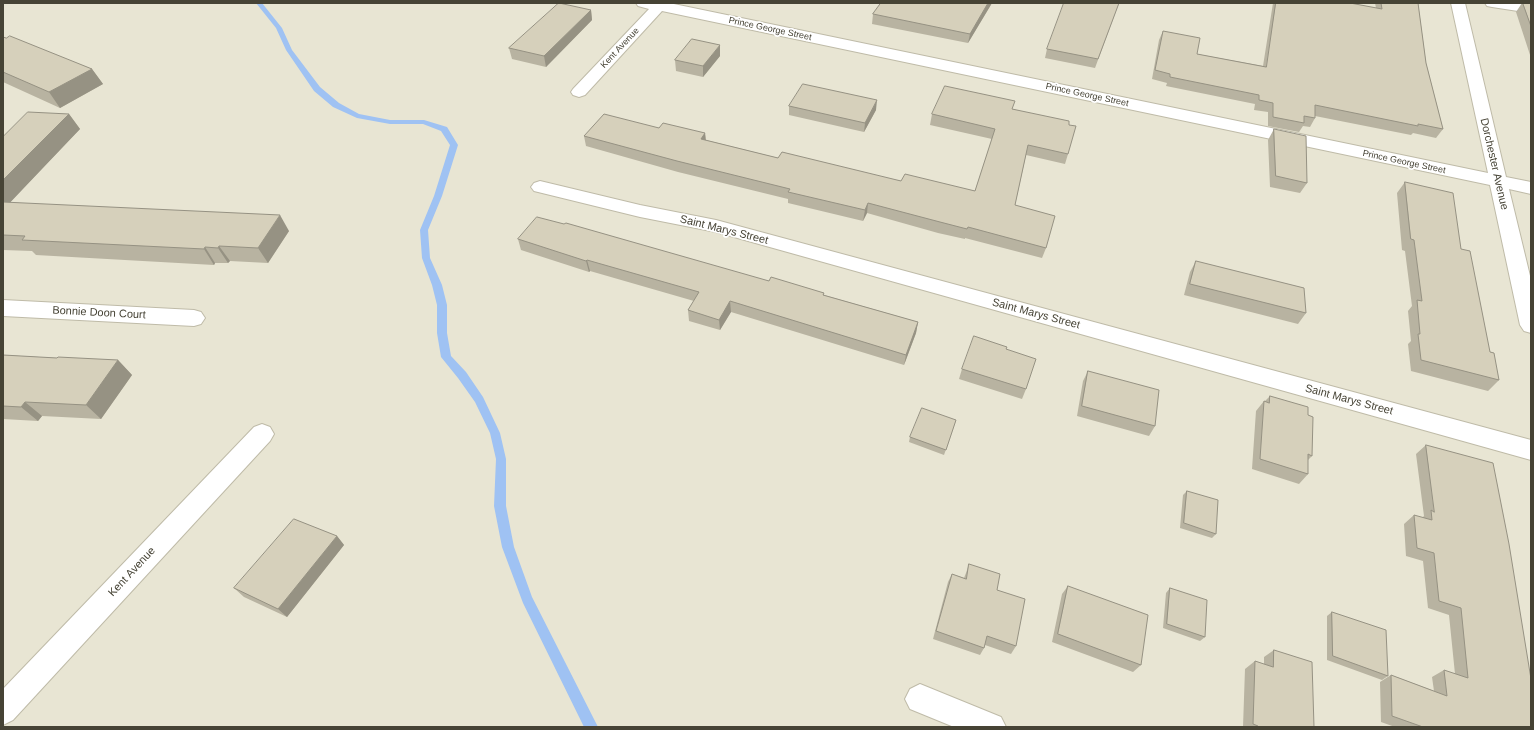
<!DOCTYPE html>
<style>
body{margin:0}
#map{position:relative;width:1534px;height:730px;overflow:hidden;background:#f3f2e6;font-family:Helvetica,sans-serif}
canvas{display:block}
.frame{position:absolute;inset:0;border:4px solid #464335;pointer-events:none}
</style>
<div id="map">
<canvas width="1534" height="730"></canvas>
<div class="frame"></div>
</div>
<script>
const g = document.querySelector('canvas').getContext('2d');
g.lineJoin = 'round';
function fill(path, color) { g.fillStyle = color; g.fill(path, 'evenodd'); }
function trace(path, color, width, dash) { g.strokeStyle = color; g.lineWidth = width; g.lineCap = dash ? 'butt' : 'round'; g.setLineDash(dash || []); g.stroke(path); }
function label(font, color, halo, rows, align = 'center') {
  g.font = font + ' Helvetica,sans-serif'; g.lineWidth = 3.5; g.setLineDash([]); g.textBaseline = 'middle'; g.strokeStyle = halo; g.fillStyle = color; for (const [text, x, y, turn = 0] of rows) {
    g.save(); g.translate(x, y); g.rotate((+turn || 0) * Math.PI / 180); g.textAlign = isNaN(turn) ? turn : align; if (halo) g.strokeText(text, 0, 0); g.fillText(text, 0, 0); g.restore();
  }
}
fill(new Path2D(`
 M3 3H1531V727H3Z`), '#e8e5d3');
fill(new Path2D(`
 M256 3H262L282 28 292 50 320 87 339 103 359 114 390 120H424L447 127 458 145 442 196 428 230 430 258 442 285 447 305V333L451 356 466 372 483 397 500 433 506 459V506L514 547 532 597 598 727H584L523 603 502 547 494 506 496 459 490 433 475 402 458 378 441 357 437 333V305L432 285 422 258 420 230 434 196 450 145 441 131 423 124H390L357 118 333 107 314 91 286 50 276 28Z`), '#9fc2f3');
const street = new Path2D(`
 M636 3H669L1488 173 1451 3H1465L1506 177 1531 182V194L1509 189 1531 280V333L1524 331 1520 325 1490 185 662 11 585 95 579 97 573 95 571 92 573 89 649 9 638 6Z
 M1485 3H1520L1531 5V13L1492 7 1487 6Z
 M540 181 640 205 716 220 1531 440V460L716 232 640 217 534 191 531 187 534 183Z
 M3 300 194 310 201 312 205 318 201 324 194 326 3 316Z
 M262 424 270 427 274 434 270 441 13 720 3 725V689L254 427Z
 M920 684 1001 717 1006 727H954L910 709 905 699 910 689Z`);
trace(street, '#bfbba8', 2);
fill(street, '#fff');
fill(new Path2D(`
 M881 3H992L968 43 872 24 873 14Z
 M1119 3 1095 68 1045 58 1047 49Z
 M1273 3H1350L1376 8 1375 3H1418L1426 63 1443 129 1436 138 1413 133 1411 135 1315 116V118L1310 127 1303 126 1299 132 1268 126V112L1254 110 1255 104 1166 86 1167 83 1152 79 1159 40 1163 31 1197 54 1263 66Z
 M1522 3H1531V58L1516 12Z
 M591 10 592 20 546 67 512 59 509 48Z
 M3 37 92 69 103 84 60 108 3 82Z
 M720 56 703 77 676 71 675 60Z
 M789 106 876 110 864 132 789 115Z
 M1013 109 1069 125 1068 154 1065 164 1026 155 1015 205 1046 248 1042 258 965 238V239L938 233 867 213 863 221 788 203V199L678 172 586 146 584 136 659 128 705 133 706 140 778 158 901 181 975 191 992 139 930 125 932 114Z
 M69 114 80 129 10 202 289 231 268 263 230 261 228 263H215L214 265 36 255 32 251 3 250V137Z
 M1274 129 1307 183 1300 193 1270 187 1268 140Z
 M1405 182 1461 249 1490 352 1499 380 1488 391 1411 371 1408 344 1411 341 1408 311 1412 306 1405 251 1402 250 1397 193Z
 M518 239 769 281 824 293V295L918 322 916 333 904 365 731 312 720 330 689 321 688 310 694 301 590 271 589 272 521 250Z
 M1196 261 1306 313 1298 324 1184 295 1190 272Z
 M1006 349 1026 389 1022 399 959 379 962 369Z
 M3 355 57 358 118 360 132 375 101 419 42 416 38 421 3 419Z
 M1088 371 1155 426 1149 436 1077 416 1083 381Z
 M1270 396 1308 415 1312 456 1308 460V474L1299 484 1252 469 1256 411 1264 401H1265Z
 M956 420 944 455 909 442 910 437Z
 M1426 445 1531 727H1395L1381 722 1380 682 1391 675 1434 691 1432 677 1444 670 1455 674 1449 615 1428 608 1423 561 1406 556 1404 524 1414 515 1422 518 1424 516 1416 454Z
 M1187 491 1216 534 1212 538 1180 528 1183 495Z
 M337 536 344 545 287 617 244 597 234 588Z
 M969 564 997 590 1016 646 1011 654 985 645 984 648 980 655 933 639 948 582 952 574 964 578 966 573Z
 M1068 586 1141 665 1133 672 1052 642 1062 594Z
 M1170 588 1205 637 1200 641 1163 628 1166 593Z
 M1332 612 1388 676 1382 680 1327 660V616Z
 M1274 650 1314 727H1243L1245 669 1255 661 1264 664V657Z`), '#b8b3a1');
fill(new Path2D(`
 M988 3H992L968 43 970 34Z
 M591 10 592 20 546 67 544 56Z
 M720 45V56L703 77V66Z
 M92 69 103 84 60 108 49 92Z
 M877 100 876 110 864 132 865 123Z
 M69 114 80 129 3 210V180Z
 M705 133 706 144 701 139Z
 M868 203 867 213 863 221 865 210Z
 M280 215 289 231 268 263 258 248Z
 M219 246 230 261 228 263 218 248Z
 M205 247 215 263 214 265 204 249Z
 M587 260 590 271 589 272 586 261Z
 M730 301 731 312 720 330 719 320Z
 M918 322 916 333 904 365 906 355Z
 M118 360 132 375 101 419 86 405Z
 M25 402 42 416 38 421 21 407Z
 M337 536 344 545 287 617 278 609Z`), '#969283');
const building = new Path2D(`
 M559 3 591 10 544 56 509 48Z
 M881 3H988L970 34 873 14Z
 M1064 3H1119L1098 59 1047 49Z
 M1276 3H1350L1382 9 1381 3H1418L1426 63 1443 129 1418 124V126L1315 105V118L1304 116V123L1273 117V103L1259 100V95L1170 77V74L1155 70 1163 31 1200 38 1197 54 1266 67Z
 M1523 3H1531V26Z
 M10 36 92 69 49 92 3 72V37L6 38Z
 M692 39 720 45 703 66 675 60Z
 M803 84 877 100 865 123 789 106Z
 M945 86 1015 101 1012 109 1069 121V125L1076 126 1068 154 1028 145 1015 205 1055 216 1046 248 968 227 967 229 940 222 868 203 865 210 788 192 790 189 677 161 584 136 604 114 659 128 663 123 705 133 701 139 778 158 782 152 901 181 905 174 975 191 995 129 932 114Z
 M28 112 69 114 3 180V137Z
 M1274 129 1306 136 1307 183 1276 176Z
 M1405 182 1453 193 1461 249 1470 251 1490 352 1494 353 1499 380 1421 360 1418 334H1420L1417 300 1422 301 1414 240 1411 239Z
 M3 202 280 215 258 248 219 246 218 248 205 247 204 249 22 240 25 236 3 235Z
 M537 217 564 224 566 223 769 281 771 277 824 293 823 295 918 322 906 355 730 301 719 320 688 310 699 292 587 260 586 261 518 239Z
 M1196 261 1304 288 1306 313 1190 284Z
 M974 336 1007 347 1006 349 1036 359 1026 389 962 369Z
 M3 355 57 358 58 357 118 360 86 405 25 402 21 407 3 406Z
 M1088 371 1159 390 1155 426 1082 406Z
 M1270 396 1308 407V415L1313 417 1312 456 1308 454V474L1260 459 1264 401 1269 403Z
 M922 408 956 420 946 450 910 437Z
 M1426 445 1493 463 1509 544 1531 679V727H1423L1392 716 1391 675 1447 696 1444 670 1468 678 1461 608 1439 601 1434 553 1417 548 1414 515 1432 520 1431 510 1434 512Z
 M1187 491 1218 500 1216 534 1184 523Z
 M294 519 337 536 278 609 234 588Z
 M969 564 1000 574 997 590 1025 599 1016 646 987 636 984 648 936 631 952 574 966 579Z
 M1068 586 1148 615 1141 665 1058 634Z
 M1170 588 1207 600 1205 637 1167 624Z
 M1332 612 1386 630 1388 676 1333 656Z
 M1274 650 1312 662 1314 727H1258V726L1253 724 1255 661 1273 667Z`);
fill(building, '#d6d0bb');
trace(building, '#969283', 1);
label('9px', '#464335', '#fff', [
 ["Prince George Street",770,29,12],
 ["Kent Avenue",620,48,-47],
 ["Prince George Street",1087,95,12],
 ["Prince George Street",1404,162,12]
]);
label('11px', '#464335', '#fff', [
 ["Dorchester Avenue",1494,164,77],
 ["Saint Marys Street",724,230,14],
 ["Bonnie Doon Court",99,313,3],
 ["Saint Marys Street",1036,314,15],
 ["Saint Marys Street",1349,400,15],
 ["Kent Avenue",132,572,-47]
]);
</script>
